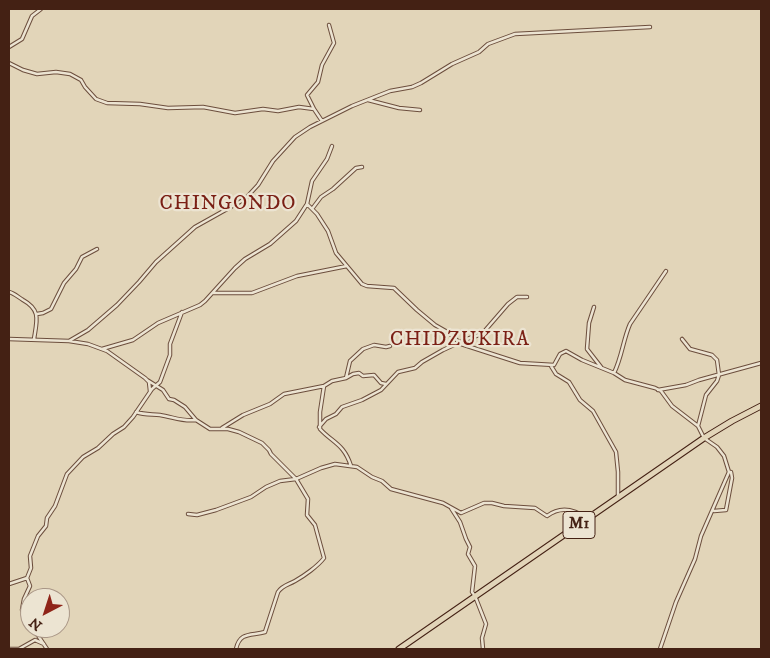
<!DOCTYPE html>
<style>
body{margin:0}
#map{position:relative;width:770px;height:658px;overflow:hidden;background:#e2d5b9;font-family:"IM FELL DW Pica",serif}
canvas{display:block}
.frame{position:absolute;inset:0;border:10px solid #442114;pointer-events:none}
.north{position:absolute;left:20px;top:588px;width:50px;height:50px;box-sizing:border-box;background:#ece4d2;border:1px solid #a99686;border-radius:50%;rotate:220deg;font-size:14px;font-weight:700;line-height:20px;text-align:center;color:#442114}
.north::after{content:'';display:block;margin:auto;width:18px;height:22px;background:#8f2418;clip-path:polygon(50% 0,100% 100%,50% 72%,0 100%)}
</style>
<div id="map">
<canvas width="770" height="658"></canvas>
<div class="frame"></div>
<div class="north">N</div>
</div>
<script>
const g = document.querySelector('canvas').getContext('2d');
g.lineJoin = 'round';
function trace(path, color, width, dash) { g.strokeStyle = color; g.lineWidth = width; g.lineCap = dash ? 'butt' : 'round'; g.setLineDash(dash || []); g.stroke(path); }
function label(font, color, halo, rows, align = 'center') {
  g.font = font + ' "IM FELL DW Pica",serif'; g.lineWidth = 4.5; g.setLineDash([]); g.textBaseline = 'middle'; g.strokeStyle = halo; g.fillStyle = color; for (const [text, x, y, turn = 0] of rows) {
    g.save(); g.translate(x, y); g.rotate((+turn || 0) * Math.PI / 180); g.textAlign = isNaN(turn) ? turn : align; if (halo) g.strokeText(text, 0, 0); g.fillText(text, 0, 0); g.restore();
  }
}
const minor = new Path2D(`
 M9 47 22 39 32 16 41 9
 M9 63 23 70 37 74 56 72 70 74 81 80 85 87 96 99 107 103 140 104 168 108 203 107 235 113 263 109 278 111 299 107 314 109 322 121
 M368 100 399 108 420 110
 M314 109 307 95 318 82 322 65 334 43 329 25
 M307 204 317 214 328 231 336 253 362 284 367 286 394 288 417 310 435 325 449 333 461 344 520 363 554 365 560 354 566 351 582 360 614 373 625 380 655 388 661 391 672 406 698 426 704 438 717 447 724 456 729 472 701 536 695 559 676 602 660 649
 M312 209 321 197 333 189 356 168 362 167
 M9 292C14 293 18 297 23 300 41 310 37 320 34 339
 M213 293H252L297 276 347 266
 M594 307 589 323 587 349 601 367
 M37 314 43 313 51 309 64 283 76 269 82 257 97 249
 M9 339 69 341 88 344 107 351 145 378 149 382 150 391
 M682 339 690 349 712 355 717 360 719 375 717 381 706 395 698 426
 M69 341 88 330 117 305 139 282 156 262 195 227 245 199 258 185 273 161 295 137 310 127 352 106 390 91 412 87 421 83 452 64 479 52 488 44 515 34 650 27
 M102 349 133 340 158 323 200 305 205 301 235 268 245 259 270 244 296 221 307 204 312 181 327 159 332 146
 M551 366 556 374 569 382 580 400 593 411 616 452 618 472V498
 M614 373C622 357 623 340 630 324L666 271
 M346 378 350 361 363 349 374 345 386 347 390 346
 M147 380 163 390 169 399 174 400 185 407 196 420 210 429H228L239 432 262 443 269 450 271 454 296 479 308 499 307 515 315 525 324 558C318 566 304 576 295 581 288 585 283 585 278 592L265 632C252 636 240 631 236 649
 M658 390 686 385 699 380 761 363
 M136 412C145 415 152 414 160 415 173 417 183 422 196 420
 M319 427 326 419 336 414 342 407 362 400 381 390 398 372 415 368 422 362 443 350 467 339 482 334 508 304 517 297H527
 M222 428 243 415 270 404 284 394 324 386
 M351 466C344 444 333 443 320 429V412L324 386 332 381 346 378 353 374 359 373 363 376 374 375 381 383 386 384
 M451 508 460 522 466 539 470 547 468 554 475 566 472 592 475 596 486 624 482 638 483 649
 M714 511 726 510 732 478 731 472H729
 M188 514 197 515 216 510 251 497 266 487 280 481 296 479 321 468 335 464 357 467 372 477 382 481 391 489 443 503 461 513 484 503H492L504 506 535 508 547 516C560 506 574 509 587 518
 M9 584 27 578
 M30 624 22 610 24 599 30 586 27 578 31 568 30 556 38 536 46 526 47 518 55 506 67 474 83 457 98 448 113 434 124 427 133 417 152 389 160 382 170 355V344L182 312
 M33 628 47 649
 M9 649H19L35 640 44 644`);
const trunk = new Path2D(`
 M399 649 704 438 732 421 761 406`);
trace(minor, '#6c4e3d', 4.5);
trace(trunk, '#442114', 7);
trace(minor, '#ece4d2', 2.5);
trace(trunk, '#e2d5b9', 5);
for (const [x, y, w] of [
 [579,525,32]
]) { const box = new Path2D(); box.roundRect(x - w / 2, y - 13.5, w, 27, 4); g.fillStyle = '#ece4d2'; g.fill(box); trace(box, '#442114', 1); }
label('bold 16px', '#442114', null, [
 ["M1",579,525]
]);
g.letterSpacing = '1px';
label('20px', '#7a1f14', '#ece4d2', [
 ["CHINGONDO",228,205],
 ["CHIDZUKIRA",460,341]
]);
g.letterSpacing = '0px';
</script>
